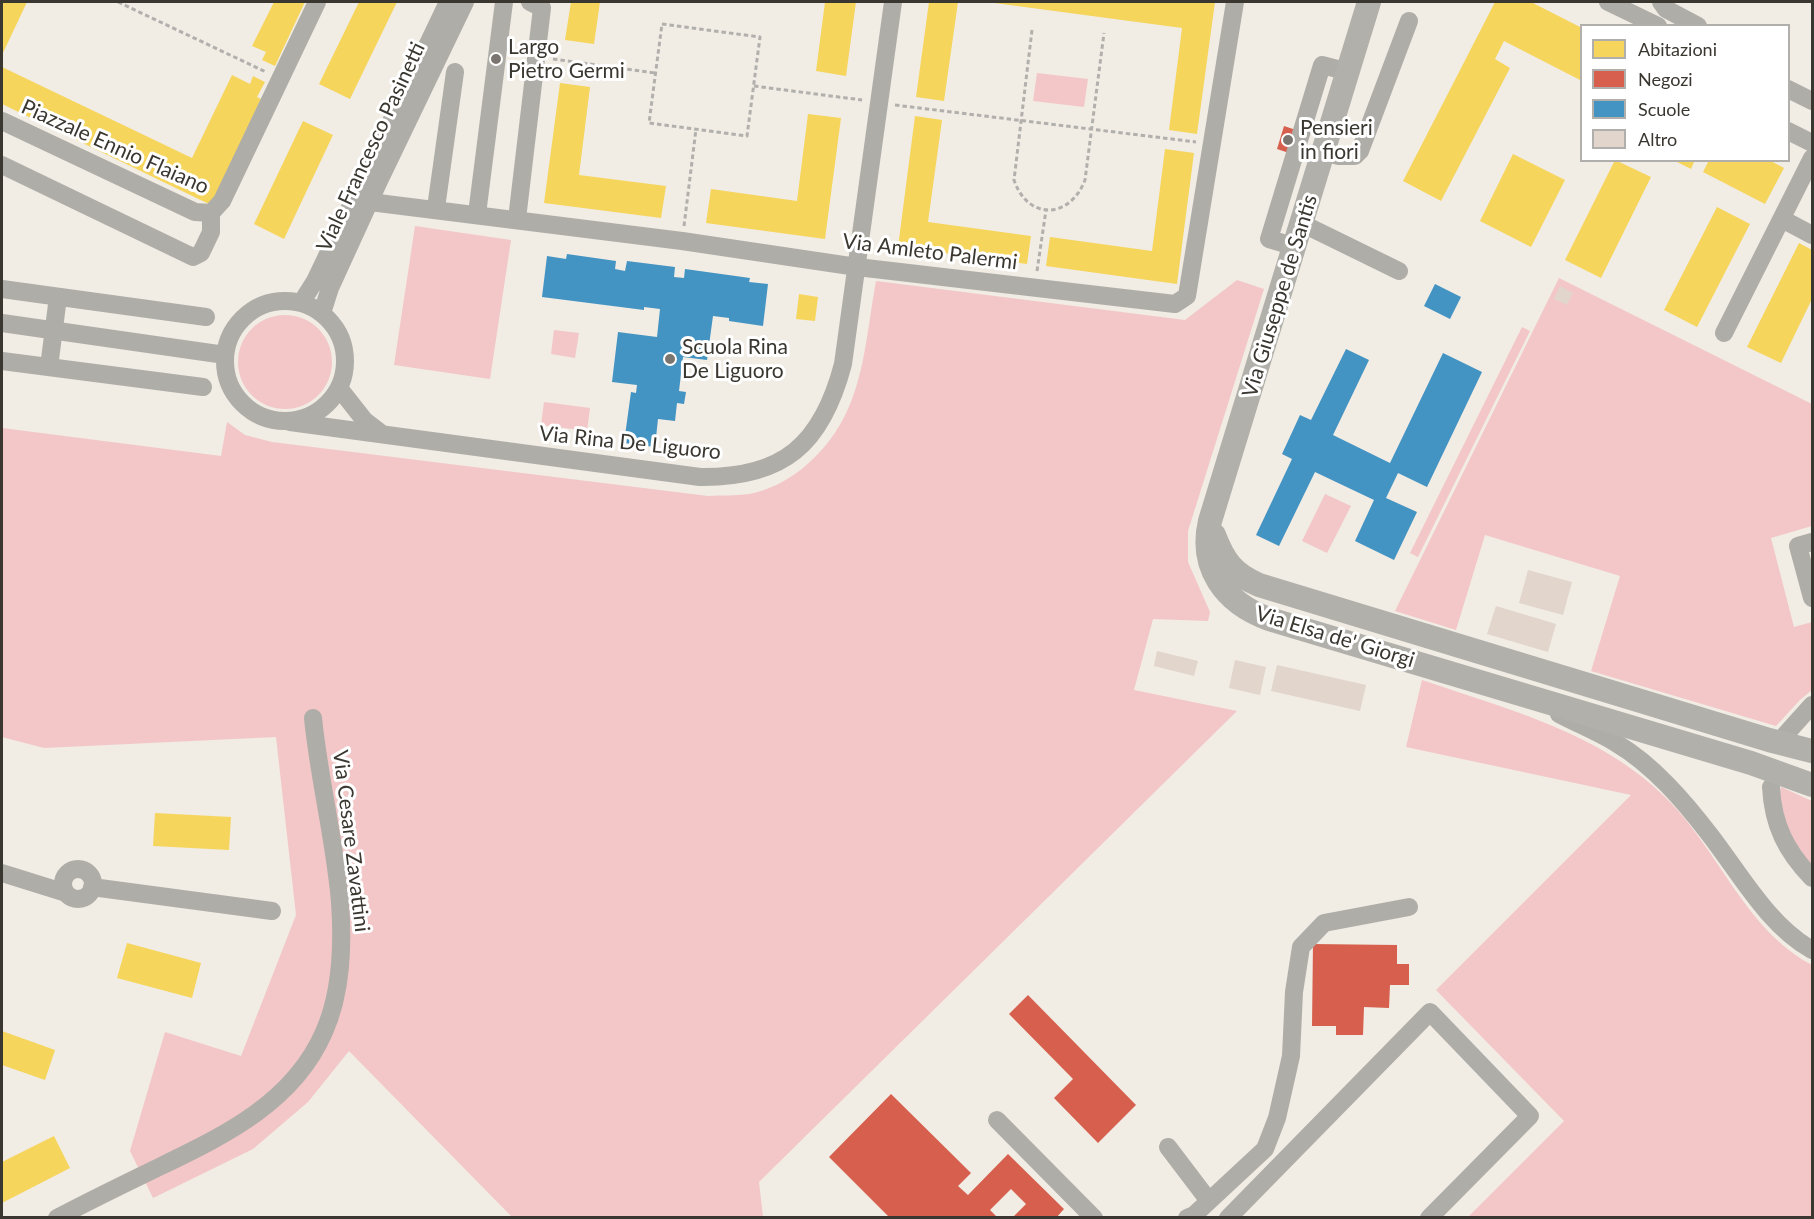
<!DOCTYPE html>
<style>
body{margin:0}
#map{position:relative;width:1814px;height:1219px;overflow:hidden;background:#f1ece4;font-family:Lato,sans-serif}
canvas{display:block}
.frame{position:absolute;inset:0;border:3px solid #3a3630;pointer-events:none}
.legend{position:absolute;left:1580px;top:24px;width:210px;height:138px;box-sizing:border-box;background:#fff;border:2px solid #b0afac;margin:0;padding:8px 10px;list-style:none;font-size:18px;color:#3a3630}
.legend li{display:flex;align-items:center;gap:12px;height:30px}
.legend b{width:30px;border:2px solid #b0afac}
</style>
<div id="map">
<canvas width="1814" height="1219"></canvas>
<div class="frame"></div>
<ul class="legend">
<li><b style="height:16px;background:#f6d55c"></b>Abitazioni</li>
<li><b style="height:16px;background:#d6604d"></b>Negozi</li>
<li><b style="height:16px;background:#4393c3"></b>Scuole</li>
<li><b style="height:16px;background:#e2d5cc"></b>Altro</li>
</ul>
</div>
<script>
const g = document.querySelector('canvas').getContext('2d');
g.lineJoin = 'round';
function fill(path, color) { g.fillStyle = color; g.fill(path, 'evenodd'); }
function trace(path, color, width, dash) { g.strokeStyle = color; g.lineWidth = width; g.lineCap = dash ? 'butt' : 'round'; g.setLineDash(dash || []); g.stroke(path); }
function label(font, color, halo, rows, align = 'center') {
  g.font = font + ' Lato,sans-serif'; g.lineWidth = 6; g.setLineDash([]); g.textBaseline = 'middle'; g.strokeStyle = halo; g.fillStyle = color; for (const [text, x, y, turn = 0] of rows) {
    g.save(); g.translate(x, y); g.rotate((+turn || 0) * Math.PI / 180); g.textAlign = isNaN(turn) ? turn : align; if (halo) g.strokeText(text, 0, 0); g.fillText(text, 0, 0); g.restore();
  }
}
fill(new Path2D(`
 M1037 73 1088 79 1084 107 1033 101Z
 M415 226 511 240 490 379 394 365Z
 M1559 278 1812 404V526L1771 538 1794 627 1812 622V690L1800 700 1776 726 1591 671 1620 576 1485 535 1456 630 1395 611Z
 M1237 280 1264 289 1188 531V562L1210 612 1208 621 1153 619 1134 690 1237 711 759 1182 763 1217H512L349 1051 308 1102 253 1149 153 1198 130 1151 165 1032 241 1056 296 915 276 737 44 748 2 737V428L221 456 227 422 245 435 272 442 708 496C721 495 736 496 749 494 768 491 788 480 803 468 864 418 863 353 876 281L1185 320Z
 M238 362a47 47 0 1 1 94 0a47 47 0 1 1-94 0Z
 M1522 327 1530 331 1418 557 1410 553Z
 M554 330 579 333 575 358 551 354Z
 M544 402 590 408 587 431 541 425Z
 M1325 494 1351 506 1327 553 1302 541Z
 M1422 680C1509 710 1603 733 1669 801 1720 853 1746 930 1812 965V1217H1468L1564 1121 1436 990 1631 795 1406 747Z
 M1781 787 1812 801V869L1789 839 1780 795Z`), '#f3c7c8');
fill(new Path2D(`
 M2 2H27L2 55Z
 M274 2H305L275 66 262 60 266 52 252 46Z
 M359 2H397L350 99 319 84Z
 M571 2H600L594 44 565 40Z
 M825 2H856L846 76 816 71Z
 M929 2H958L944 101 916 97Z
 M987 2H1215L1197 134 1169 130 1182 28Z
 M1495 2H1531L1582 28V81L1504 41 1495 59 1510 68 1441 201 1403 181Z
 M2 67 192 158 232 75 250 84 253 76 265 82 257 97 261 99 211 205 2 104Z
 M560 83 590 87 579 175 666 186 661 218 544 203Z
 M808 114 841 118 825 239 706 223 711 189 797 201Z
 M915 116 942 120 928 222 1031 236 1027 264 898 247Z
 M303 121 333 135 284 239 254 224Z
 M1165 149 1194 153 1177 284 1046 266 1050 237 1152 251Z
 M1513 154 1565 180 1531 247 1480 221Z
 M1615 160 1651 177 1601 278 1565 260Z
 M1673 160H1695L1691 169Z
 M1709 160H1769L1784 168 1765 204 1703 172Z
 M1717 207 1750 224 1697 327 1664 310Z
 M1799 243 1812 250V299L1781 363 1747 347Z
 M799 294 818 297 815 321 796 319Z
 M155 813 231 817 229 850 153 846Z
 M127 943 201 963 192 998 117 978Z
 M2 1031 55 1050 45 1080 2 1065Z
 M54 1136 70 1168 2 1203V1162Z`), '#f6d55c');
fill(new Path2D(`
 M1284 126 1299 131 1292 154 1277 149Z
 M1313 944 1397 945V964H1409V985H1390L1389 1008 1364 1007 1363 1035H1336V1026H1312Z
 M1028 995 1136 1105 1098 1143 1054 1098 1073 1079 1009 1014Z
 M891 1094 971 1173 958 1186 968 1195 1008 1154 1064 1209 1056 1218H1012L1026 1204 1011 1189 990 1210 998 1218H890L829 1157Z`), '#d6604d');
fill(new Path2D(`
 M567 254 616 261 615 269 625 271 627 261 675 267 674 277 684 278 685 269 750 278 749 282 768 284 763 326 729 321V318L713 316 707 360 683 357 679 391 686 392 684 404 677 403 675 421 658 419 655 447 624 443 631 392 636 393 637 385 612 382 618 332 657 337 660 309 644 307V310L542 297 547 256 566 259Z
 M1435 284 1461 297 1450 319 1424 306Z
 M1346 349 1369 360 1333 435 1390 463 1443 353 1482 372 1427 487 1398 473 1386 498 1417 512 1394 560 1355 541 1374 500 1315 472 1279 546 1256 535 1292 459 1282 454 1300 415 1311 420Z`), '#4393c3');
fill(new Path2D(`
 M1560 286 1573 293 1567 305 1554 299Z
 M1528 570 1572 582 1563 615 1519 603Z
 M1496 606 1556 624 1548 652 1487 634Z
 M1157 651 1198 661 1194 676 1154 666Z
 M1235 660 1266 667 1260 695 1229 688Z
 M1277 665 1366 685 1360 711 1271 691Z`), '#e2d5cc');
trace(new Path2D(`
 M118 2 266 72
 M662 24 760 37 747 136 649 123Z
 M1032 30 1014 180C1028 221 1070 219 1085 180L1104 33
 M553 59 655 73
 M754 86 862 100
 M895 105 1196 142
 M684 226 696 129
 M1037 271 1046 210`), '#b2b0ad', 3, [4.5, 3]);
trace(new Path2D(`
 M1608 2 1658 26
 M1661 2 1666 9 1698 26
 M1788 89 1812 101
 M2 121 195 212 211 213
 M1788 131 1812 143
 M1325 152 1338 156H1355L1360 151 1409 21
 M2 165 193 257 201 253 211 232V213
 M370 202 682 241 857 267 1175 304 1187 296 1235 2
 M436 208 455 72
 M211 213 222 201 317 2
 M477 214 504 2
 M517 219 542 8 530 2
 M1782 219 1812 235
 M1303 224 1399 271
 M1296 247 1269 239 1322 65 1349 72
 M2 289 206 317
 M225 361a60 60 0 1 1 120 0a60 60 0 1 1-120 0Z
 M301 303 315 281 448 2
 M322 313 330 288 378 183 465 2
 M2 323 225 355
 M1724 333 1812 158
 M2 361 203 387
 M49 367 58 297
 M339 388 365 421 382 434
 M290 422 700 477C784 478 822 444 843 364L893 2
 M1812 542 1798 546 1812 598
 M1559 714C1578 724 1598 732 1616 743 1653 765 1684 801 1710 835 1741 875 1768 925 1812 950
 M1785 735 1812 705
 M1771 787C1773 825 1786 851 1812 878
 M63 884a15 15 0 1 1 30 0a15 15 0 1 1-30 0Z
 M2 873 66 893
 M92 887 272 911
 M997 1120 1094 1218
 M1168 1147 1209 1201
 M57 1218C89 1201 122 1185 155 1169 221 1137 293 1104 324 1032 342 992 343 945 340 902 335 841 319 779 313 718
 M1187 1218 1194 1215 1265 1149 1277 1118 1291 1056 1294 992 1301 947 1324 923 1409 907
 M1228 1218 1430 1012 1530 1116 1429 1218`), '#afada8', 18);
trace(new Path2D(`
 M1369 2 1210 521C1199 568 1225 603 1269 619L1751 763 1812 785
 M1214 535C1224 561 1233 574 1259 585L1769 740 1812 751`), '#b1b0aa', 24);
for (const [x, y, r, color] of [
 [496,59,6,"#7a766f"],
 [1288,140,6,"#7a766f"],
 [670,359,6,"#7a766f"]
]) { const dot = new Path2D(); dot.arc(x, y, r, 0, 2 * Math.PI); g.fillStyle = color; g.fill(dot); trace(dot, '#fff', 2); }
label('21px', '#3a3630', '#fff', [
 ["Largo",508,47],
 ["Pietro Germi",508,71],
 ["Pensieri",1300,128],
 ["in fiori",1300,152],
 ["Scuola Rina",682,347],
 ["De Liguoro",682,371]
], 'left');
label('21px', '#3a3630', '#fff', [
 ["Piazzale Ennio Flaiano",115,147,24],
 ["Viale Francesco Pasinetti",371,147,-65],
 ["Via Amleto Palermi",930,252,7],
 ["Via Giuseppe de Santis",1280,296,-73],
 ["Via Rina De Liguoro",630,443,6],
 ["Via Elsa de' Giorgi",1335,637,17],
 ["Via Cesare Zavattini",351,841,83]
]);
</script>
